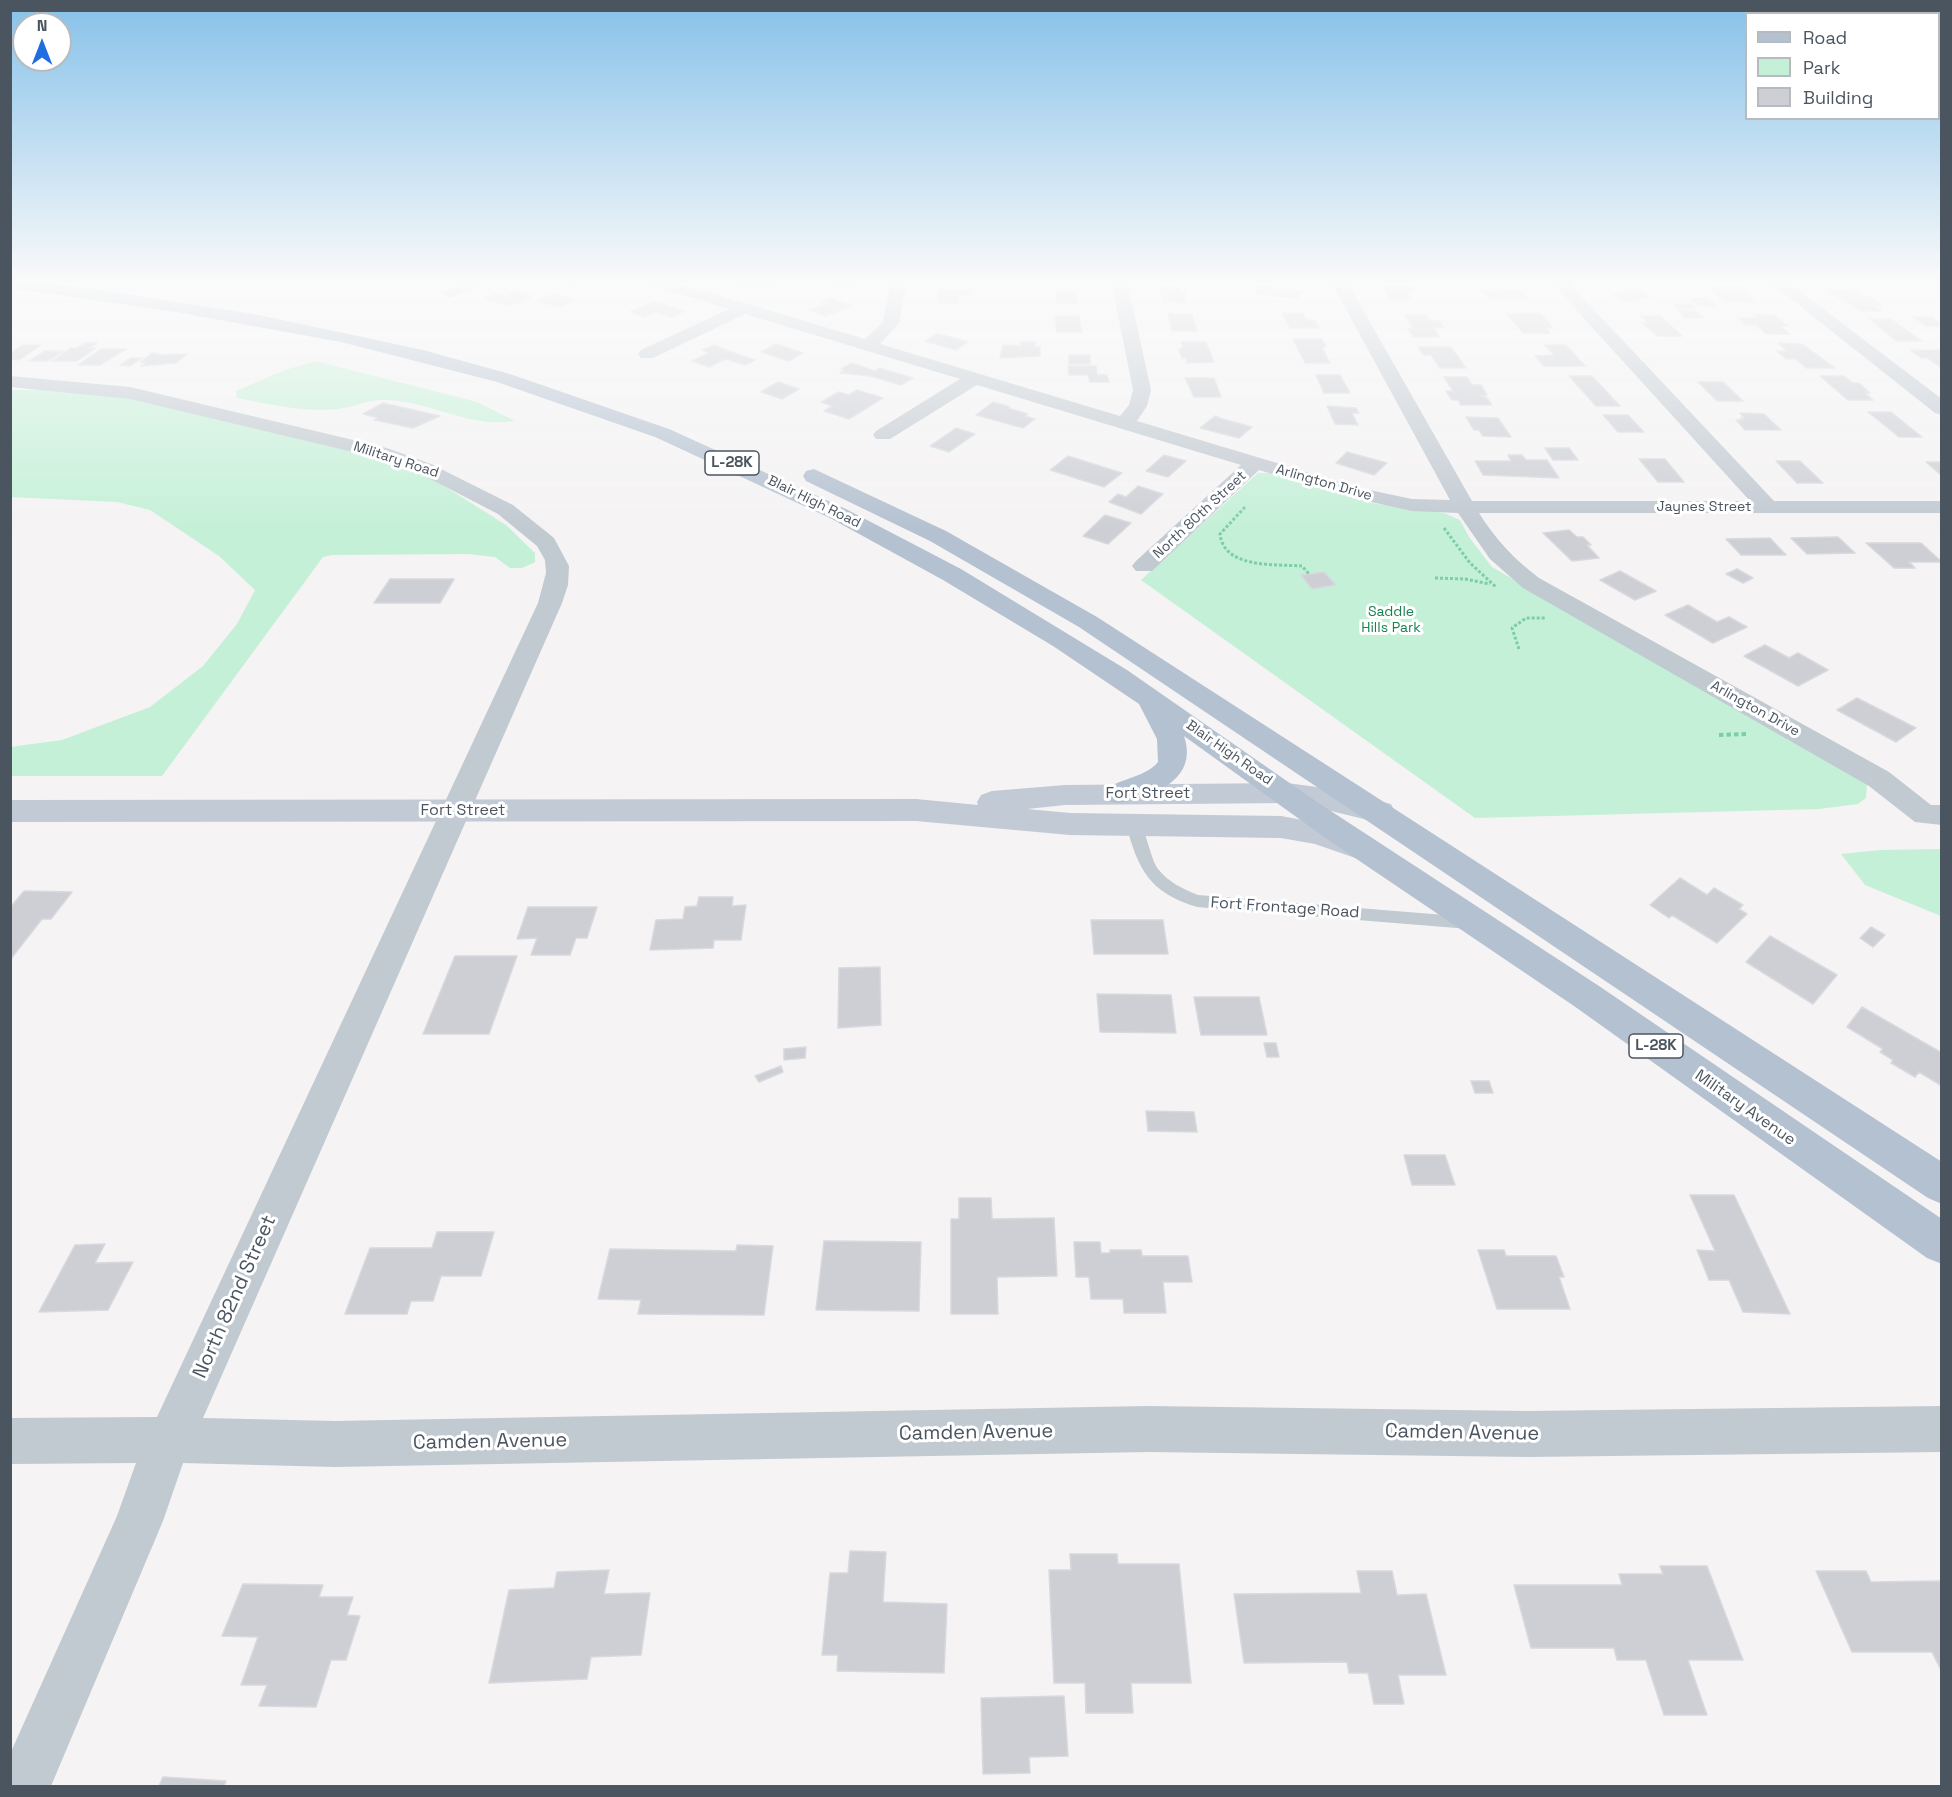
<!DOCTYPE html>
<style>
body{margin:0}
#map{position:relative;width:1952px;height:1797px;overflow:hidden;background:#f5f3f3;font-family:"Space Grotesk",sans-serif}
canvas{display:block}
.frame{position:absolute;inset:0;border:12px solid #4b5560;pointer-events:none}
.legend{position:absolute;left:1745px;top:12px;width:195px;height:108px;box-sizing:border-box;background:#fff;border:2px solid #b7bbbf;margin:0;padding:8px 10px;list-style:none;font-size:18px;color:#4b5560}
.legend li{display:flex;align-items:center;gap:12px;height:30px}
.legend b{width:30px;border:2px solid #b7bbbf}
.north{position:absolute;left:12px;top:12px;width:60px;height:60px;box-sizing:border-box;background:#fff;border:2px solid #b7bbbf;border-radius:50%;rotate:0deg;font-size:16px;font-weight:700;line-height:24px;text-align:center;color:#4b5560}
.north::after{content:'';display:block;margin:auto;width:21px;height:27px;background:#206de2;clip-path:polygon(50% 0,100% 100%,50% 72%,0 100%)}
</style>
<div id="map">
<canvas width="1952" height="1797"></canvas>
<div class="frame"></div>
<ul class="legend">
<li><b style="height:8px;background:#b4c1d0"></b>Road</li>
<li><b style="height:16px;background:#c4f0d7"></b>Park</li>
<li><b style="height:16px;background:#cdcfd5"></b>Building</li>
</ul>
<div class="north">N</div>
</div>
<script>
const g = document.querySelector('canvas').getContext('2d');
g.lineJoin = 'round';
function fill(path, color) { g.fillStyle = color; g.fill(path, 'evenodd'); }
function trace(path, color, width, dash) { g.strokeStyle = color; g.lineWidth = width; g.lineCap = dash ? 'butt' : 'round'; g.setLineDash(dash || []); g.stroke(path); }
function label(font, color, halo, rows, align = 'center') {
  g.font = font + ' "Space Grotesk",sans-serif'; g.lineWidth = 6; g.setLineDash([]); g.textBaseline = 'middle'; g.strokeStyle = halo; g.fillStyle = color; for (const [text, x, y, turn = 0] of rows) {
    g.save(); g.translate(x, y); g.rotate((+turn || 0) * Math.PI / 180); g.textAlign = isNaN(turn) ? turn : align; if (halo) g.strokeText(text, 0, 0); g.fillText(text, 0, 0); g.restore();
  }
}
fill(new Path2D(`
 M316 361 477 402 515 421C468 429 425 398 379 400 365 401 352 408 338 409 305 413 270 404 237 398L236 391 285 370Z
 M11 390H64L128 398 373 456 422 472 506 525 535 553V562L522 568H510L495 557 468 554 332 555 323 557 162 776H11L10 747 62 740 150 707 203 666 237 624 255 590 219 556 150 510 117 502 11 497Z
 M1258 473H1274L1372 503 1444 513 1460 520 1469 537 1492 567 1867 784 1866 798 1858 804 1819 809 1475 818 1141 580Z
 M1941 849V916L1865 885 1841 854 1881 850Z`), '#c4f0d7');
const building = new Path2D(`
 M555 280H586L573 286Z
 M741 280H776L771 289 738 285Z
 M857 280 856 287H837L838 281H825Z
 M1260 286 1281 289 1302 291 1297 299 1255 293Z
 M1382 286 1412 287 1414 291H1406L1412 300H1390Z
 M1160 288H1180L1181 292H1185V303L1164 302Z
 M1709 288H1743L1755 302H1725Z
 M1633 289 1651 296 1630 302 1612 295Z
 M939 290H971V295H959V303H938Z
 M1496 290H1519L1528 299H1490L1483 291H1498Z
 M1827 290H1853L1862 296H1869L1882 305H1874L1882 311H1861Z
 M517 291 533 296 510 306 483 299 495 294 505 297Z
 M1055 292H1076L1078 304H1057Z
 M553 294 575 300 559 307 537 301Z
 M831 298 851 306 825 316 810 310 826 304 820 302Z
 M1690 298H1708L1717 306H1698Z
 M654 301 685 311 671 317 655 312 645 317 630 312Z
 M1674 304H1691L1696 309H1679Z
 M1678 311H1696L1704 318H1685Z
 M1282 313H1303L1306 320H1315L1319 328H1290Z
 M1540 313 1553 328H1545L1550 333H1523L1507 314Z
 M1168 314H1192L1197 331H1172Z
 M1405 315H1426L1430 321H1439L1444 327H1433L1439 337H1414L1408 329H1414Z
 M1754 315H1774L1788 326H1780L1790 334H1766L1756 325H1746L1738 318H1758Z
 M1055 316H1079L1082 332H1057Z
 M1641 316H1661L1682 336H1658L1642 323H1648Z
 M1913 317H1932L1942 326H1926Z
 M1870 319H1891L1922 341H1896Z
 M937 334 947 336 968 342 956 350 925 341Z
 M1293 339H1322L1326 347H1322L1330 363H1305Z
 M1021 342H1035V347H1040V356L1000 358 1003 345 1021 346Z
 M1181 342H1206L1214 362 1187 363 1186 358H1182L1179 350 1183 347Z
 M85 343H97L89 348H96L77 361H52L71 348H77Z
 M1778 343 1802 344 1835 368H1806L1796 359H1786L1777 351H1787Z
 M776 344 803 353 789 361 761 352Z
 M23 345H41L19 360 10 359V353Z
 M714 345 729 351 755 360 745 365 726 359 709 367 692 361 709 353 702 350Z
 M1545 345H1566L1585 366H1544L1535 356 1554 355Z
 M1418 347H1451L1466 368H1440L1431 355H1424Z
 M101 349H126L100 365H78Z
 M1910 350H1941L1942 368 1927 358H1921Z
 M45 351H64L48 361H29Z
 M152 353 164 355 187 354 176 363 141 366 146 362H140Z
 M1069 355H1090V364H1069Z
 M131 358H142L130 366 120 365Z
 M852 363 875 371 879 368 913 378 901 385 870 376 840 373 844 370 841 369Z
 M1068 366H1096L1097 375H1107L1109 382H1090L1088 375H1069Z
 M1316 375H1340L1350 393H1324Z
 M1569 376H1592L1620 406H1596Z
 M1820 376H1844L1853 383H1859L1870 393H1865L1873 400H1848Z
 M1444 377H1467L1472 385H1481L1487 395H1480L1487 398 1492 405H1461L1458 400H1452L1446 391H1453Z
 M1185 378H1214L1221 397H1194Z
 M778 382 799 389 782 399 761 392Z
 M1698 382H1723L1743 401H1717Z
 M857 390 883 398 849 419 824 411 832 406 821 402 839 392 849 395Z
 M993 402 1010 407 1008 408 1028 414 1025 416 1035 419 1023 428 976 415Z
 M383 403 440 416 413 428 374 420 378 418 363 414Z
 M1327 406 1356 408 1359 413H1352L1358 425 1335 424Z
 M1868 412H1891L1922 437H1899Z
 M1740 413 1764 414 1781 430H1745L1736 420H1743L1740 418H1744Z
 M1603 415H1628L1644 432H1618Z
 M1215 416 1223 419 1252 427 1239 438 1200 428Z
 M1466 417 1498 418 1511 437 1483 436 1479 430H1474Z
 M956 428 975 434 949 452 930 446Z
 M1545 448H1569L1578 460H1553Z
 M1347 452 1387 463 1374 475 1336 463Z
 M1164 455 1186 461 1168 477 1146 471Z
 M1508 455H1522L1526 460H1547L1559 478 1483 475 1475 461H1511Z
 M1068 456 1122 473 1104 487 1050 470Z
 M1639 459H1665L1684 482H1658Z
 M1776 461H1800L1823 483H1797Z
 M1926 462H1942V476Z
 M1138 486 1163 494 1141 514 1109 502 1118 494 1126 497Z
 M1105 515 1131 523 1108 544 1083 536Z
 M1569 530 1577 537H1583L1591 545H1587L1599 558 1572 561 1543 533Z
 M1838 537 1855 553 1807 554 1791 538Z
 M1770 538 1786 555H1741L1726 539Z
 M1866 543H1921L1942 562H1909L1915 568H1894Z
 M1737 569 1753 578 1743 583 1726 574Z
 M1620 571 1656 591 1635 600 1600 580Z
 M1324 572 1336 585 1312 589 1301 575Z
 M390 579H454L440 603H374Z
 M1688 605 1717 622 1729 617 1747 627 1713 643 1665 615Z
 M1765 645 1789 658 1798 653 1828 670 1798 686 1744 656Z
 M1857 698 1916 728 1896 742 1837 710Z
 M1680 878 1707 895 1714 888 1743 905 1739 909 1747 914 1717 943 1672 915 1669 918 1650 905Z
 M24 891 72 892 51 919H42L10 960V908Z
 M699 897H733L732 906 746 905 741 940H714L713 948 650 950 656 920 683 919 685 907 697 906Z
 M528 907H597L587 938H576L570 955H531L537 938 517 939Z
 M1091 920H1163L1168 954H1094Z
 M1871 927 1885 935 1873 947 1860 938Z
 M1770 936 1837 975 1813 1004 1746 962Z
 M455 956H517L489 1034H423Z
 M880 967 881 1025 838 1028 839 968Z
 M1097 994 1171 995 1176 1033 1100 1032Z
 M1194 997H1259L1267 1035H1201Z
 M1862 1007 1942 1053V1086L1919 1072 1915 1077 1891 1063 1893 1060 1880 1052 1883 1049 1847 1027Z
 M1264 1043H1276L1279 1057H1267Z
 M806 1047 805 1058 784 1060V1049Z
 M781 1066 783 1072 759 1082 755 1076Z
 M1471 1081H1489L1493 1093H1475Z
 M1146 1111 1194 1112 1197 1132 1148 1131Z
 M1404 1155H1445L1455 1185H1412Z
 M1690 1195H1734L1790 1314 1743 1312 1729 1280H1709L1697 1250 1715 1251Z
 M959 1198H991L992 1219 1054 1218 1057 1276 997 1277 998 1314H951V1219H959Z
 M437 1232H494L481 1276H441L433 1301H411L407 1314H345L370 1248H432Z
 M824 1241 921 1242 919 1311 816 1310Z
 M1074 1242H1100L1101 1253H1110V1250H1141L1142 1256H1188L1192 1282H1163L1166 1313H1124L1123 1299H1091L1089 1277H1076Z
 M105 1244 95 1263 133 1262 108 1310 39 1312 75 1245Z
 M737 1245 773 1246 764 1315 638 1314 641 1300 598 1299 610 1249 736 1251Z
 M1478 1250H1504L1506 1256H1556L1564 1277H1559L1570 1309H1497Z
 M850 1551 886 1552 883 1602 947 1604 944 1673 837 1671 838 1655H822L830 1573H848Z
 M1070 1554H1117L1118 1564H1179L1191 1683H1131L1133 1713H1086L1085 1683H1054L1049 1570H1071Z
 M1660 1566H1707L1743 1660H1688L1707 1715H1664L1646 1660H1617L1614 1648H1531L1514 1585H1622L1619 1574H1663Z
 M609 1570 604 1594 650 1593 641 1655 591 1657 587 1679 489 1683 509 1590 554 1588 557 1572Z
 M1357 1571H1392L1397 1595 1426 1594 1446 1675H1398L1404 1704H1374L1368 1673H1349L1347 1662 1244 1663 1234 1594 1361 1593Z
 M1816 1571H1866L1871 1582 1942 1581V1672L1932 1652H1852Z
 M243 1584 323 1585 319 1597H353L347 1615 360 1616 346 1660H331L316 1707 259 1706 267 1685H241L258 1637 222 1636Z
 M1064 1696 1068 1756 1029 1757 1030 1773 983 1774 981 1698Z
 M163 1777 226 1781 224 1786H159Z`);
fill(building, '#cdcfd5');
trace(building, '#d7d9de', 1.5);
trace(new Path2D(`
 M1245 507 1220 534C1224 569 1275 564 1302 566L1309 574
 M1444 528 1470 563 1496 587
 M1435 578 1465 579 1490 584
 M1519 649 1512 628 1526 618H1545`), '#7dcda9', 3, [3, 2]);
trace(new Path2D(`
 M1719 735 1748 734`), '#7dcda9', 4, [4.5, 3]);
fill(new Path2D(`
 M1134 819C1146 822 1149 857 1158 869 1168 882 1183 889 1198 895L1469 917 1475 918 1477 923 1475 928 1469 929 1197 907C1150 893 1138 870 1126 824Z`), '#c1c9d1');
fill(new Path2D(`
 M468 280H491L455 296 449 298 441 293Z
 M641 280H667L865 339 883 322 891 280H907L899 323 880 344 1120 416 1129 405 1133 390 1111 280H1127L1151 390 1147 406 1137 421 1360 488 1412 499 1450 500 1330 280H1346L1472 501H1750L1549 280H1566L1774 501H1942V513H1479C1495 539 1515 560 1539 578L1889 772 1931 805H1942V825L1915 822 1869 786 1523 588 1490 559 1458 513 1412 511 1349 497 1259 470 1152 571H1136L1132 566 1136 561 1241 465 977 385 890 439H876L873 435 876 431 960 379 745 314 653 358H641L638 354 641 350 729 309 643 283Z
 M1767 280H1785L1942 399V415L1935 413Z
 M10 376 130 387 387 448 431 464 513 505 554 538 569 566 568 585 562 603 203 1418 335 1421 1148 1406 1528 1411 1942 1406V1452L1528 1457 1148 1452 335 1467 183 1463 163 1521 51 1786H10V1754L117 1516 136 1463 10 1464V1418L157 1417 538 603 546 573 545 560 537 546 498 514 417 472 374 457 130 399 10 387Z`), '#c1c9d1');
fill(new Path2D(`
 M1287 783C1322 787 1357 794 1391 804L1395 812 1391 820 1380 823 1323 809 1287 803 1065 805 1027 809 1070 813 1281 816 1319 823 1375 842 1380 850 1375 858 1364 861 1315 844 1281 838 1070 835 916 821 10 822V800L916 799 978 805 977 802 981 795 992 791 1065 785Z`), '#c2cad5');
fill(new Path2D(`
 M10 280 93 289 259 315 423 350 510 374 669 429 846 509 961 569 1127 670 1317 802 1599 986 1942 1219V1264L1927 1258 1574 1006 1327 839 1184 736C1196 771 1169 789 1139 798 1127 802 1119 805 1107 801L1103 794C1113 778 1143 780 1158 762L1157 739 1139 704 1053 646 943 580 830 518 655 437 497 382 341 342 176 312 10 288Z
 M814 469 946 531 1097 617 1942 1162V1204L1928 1198 1079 627 930 541 806 481 803 476 806 471Z`), '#b4c1d0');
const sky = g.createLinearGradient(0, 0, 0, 532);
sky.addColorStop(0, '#86c1e9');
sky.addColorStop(0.53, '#fafafa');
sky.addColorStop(1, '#fafafa00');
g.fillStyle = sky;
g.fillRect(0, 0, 1952, 532);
label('14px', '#4b5560', '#fff', [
 ["Military Road",396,460,18],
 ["Arlington Drive",1324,483,16],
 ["Blair High Road",814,502,26],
 ["Jaynes Street",1704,507],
 ["North 80th Street",1200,515,-43],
 ["Arlington Drive",1755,709,29],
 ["Blair High Road",1229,753,35]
]);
label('14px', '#1a8252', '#fff', [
 ["Saddle",1391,612],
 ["Hills Park",1391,628]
]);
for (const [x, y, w] of [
 [732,463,54],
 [1656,1046,54]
]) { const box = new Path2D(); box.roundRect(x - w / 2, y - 12, w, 24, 4.5); g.fillStyle = '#fff'; g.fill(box); trace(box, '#4b5560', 1.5); }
label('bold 15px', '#4b5560', null, [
 ["L-28K",732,463],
 ["L-28K",1656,1046]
]);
label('16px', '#4b5560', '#fff', [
 ["Fort Street",1148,794],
 ["Fort Street",463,811],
 ["Fort Frontage Road",1285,908,4],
 ["Military Avenue",1745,1108,35]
]);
label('20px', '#4b5560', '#fff', [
 ["North 82nd Street",235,1297,-66],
 ["Camden Avenue",976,1433,-1],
 ["Camden Avenue",1462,1433,1],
 ["Camden Avenue",490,1442,-1]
]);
</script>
